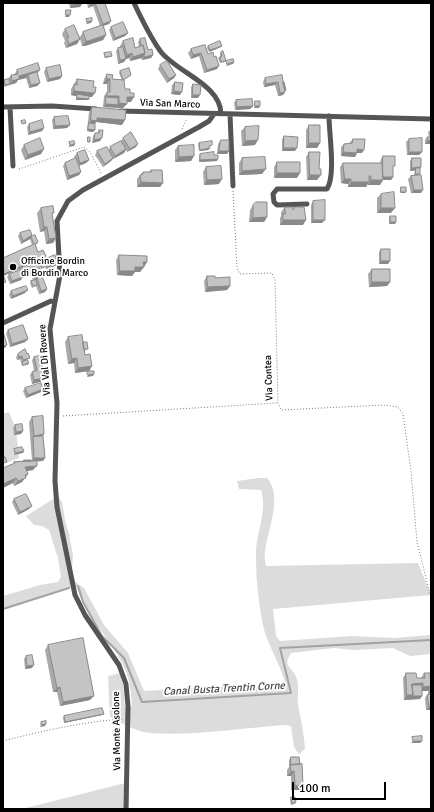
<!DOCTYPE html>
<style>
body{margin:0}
#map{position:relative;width:434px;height:812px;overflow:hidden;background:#fff;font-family:Signika,sans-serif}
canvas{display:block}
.frame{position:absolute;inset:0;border:4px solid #000;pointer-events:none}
.scale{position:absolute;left:292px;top:782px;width:94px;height:18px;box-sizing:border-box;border:2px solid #000;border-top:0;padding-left:5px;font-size:12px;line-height:14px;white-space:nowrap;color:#000;-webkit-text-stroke:3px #fff;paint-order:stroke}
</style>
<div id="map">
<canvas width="434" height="812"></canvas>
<div class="frame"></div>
<div class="scale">100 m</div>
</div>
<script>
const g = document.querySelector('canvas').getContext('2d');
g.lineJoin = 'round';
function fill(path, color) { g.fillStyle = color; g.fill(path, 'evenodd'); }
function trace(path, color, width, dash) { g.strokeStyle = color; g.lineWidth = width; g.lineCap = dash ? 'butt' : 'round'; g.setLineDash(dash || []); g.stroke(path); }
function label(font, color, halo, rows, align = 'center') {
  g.font = font + ' Signika,sans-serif'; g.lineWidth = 3.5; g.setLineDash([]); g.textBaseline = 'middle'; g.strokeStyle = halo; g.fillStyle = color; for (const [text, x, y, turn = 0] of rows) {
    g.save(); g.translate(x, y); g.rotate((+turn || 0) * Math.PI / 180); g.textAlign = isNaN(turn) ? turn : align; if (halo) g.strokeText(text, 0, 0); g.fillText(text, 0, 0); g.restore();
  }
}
fill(new Path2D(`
 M9 412 16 429 19 458 3 464V414Z
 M259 478H267C283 496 268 529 265 551 264 556 265 561 266 566L418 563 431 595 273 609 276 636 280 641 353 636 394 638 431 635V654L410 656 393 648 353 650 334 648 291 653C282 667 292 666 296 677 300 686 297 696 298 705 301 720 304 734 305 749L299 754 294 747 291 726 286 725C241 728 195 736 150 733 137 732 122 723 110 717L108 676 120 673 123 684 125 708 132 706C131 693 130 681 125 669 112 640 86 617 76 586L3 610V596L40 585 58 582 61 577 58 558 49 530 42 526 34 525 26 516 58 496 62 502 65 520 69 534 73 555 72 570 75 582 84 588 104 625 128 653 144 691 227 686 267 688 282 685 285 682C280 665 271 650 265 633 259 611 256 580 256 557 255 535 268 511 261 490L239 489 237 481Z
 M129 782V809H22Z`), '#dcdcdc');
trace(new Path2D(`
 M78 586 83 602 102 636 124 658 142 702 291 693 280 648 431 640
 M3 609 69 588`), '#a3a3a3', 2);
trace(new Path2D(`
 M182 129 187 118
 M19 169 84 147 90 152 101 173
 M233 191 237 268 240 274 272 273 275 280 278 403 281 410 384 405 398 407 403 414 411 471 417 542 431 598
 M63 416 277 403
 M3 741C42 731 82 722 122 719`), '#777', 1, [1, 2]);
trace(new Path2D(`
 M134 3C142 20 150 37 161 52 178 73 221 85 221 114
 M3 107 52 106 96 109
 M10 107 13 166
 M120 111 431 119
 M230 114 233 186
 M307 204 277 205 274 202 273 194 277 189H327C336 175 329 134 329 116
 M3 323 51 301 54 302
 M126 809 128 706 126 684 119 665 85 615 75 595 57 507 55 481 57 403 50 329 60 275 57 221 68 201 83 190 199 127 209 121 214 114`), '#555', 5);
fill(new Path2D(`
 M70 3H82L80 7 70 8 69 4Z
 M87 3H105L109 24 103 26 106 35 103 40 85 46H82L80 39 77 44 66 48 64 43 65 41 62 34 65 29 80 37 83 32 100 26 93 6 88 8Z
 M111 27 128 33 125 36 113 41 109 30Z
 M140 39 153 55 151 58 142 60 141 58 130 61 129 58 126 59 124 62 118 64 116 51 118 48 120 47V46L123 41 135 48 139 47 138 42Z
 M208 46H222L221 47 209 52 207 48Z
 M191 49 208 54 217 69 204 73 199 56 191 59 188 53Z
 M221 52 226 61 225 62 220 63 218 58 220 56V53Z
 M160 65 176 75 174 78 167 83 158 69Z
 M46 68 62 76 60 79 47 82 44 72Z
 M17 70 37 74 40 83 37 86 29 88 26 78 18 80 16 83 4 87 3 82 4 80 8 79 11 75H14Z
 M120 71 130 76 124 80 125 89 130 93 131 102H127L123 108 103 107 104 96 107 92V84H103L104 79 107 74 112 79 122 80 119 73Z
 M265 78 283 82 286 90 283 95 278 96 275 85 264 87 263 82Z
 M77 79 92 97H89L88 100H76V96L71 95V89Z
 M175 82 180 95 171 94 172 85Z
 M193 84 198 98H191V87Z
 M236 100 253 106 250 109 235 110 234 103Z
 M92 107 122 125 96 122 95 124 93 132 87 131 89 112Z
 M54 117 67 128 53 129 52 120Z
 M29 124 44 128 42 131 28 135 27 127Z
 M309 125 320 143 317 148H306V130Z
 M245 127 255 145 242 146 241 131Z
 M431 129V144H425V140L427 137H429L428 132Z
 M99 130 100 141 92 143 93 136 95 133H97Z
 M284 136 295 151H282V139Z
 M123 138 136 147 127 152 126 150 124 153 113 159 111 161 103 167 95 155 97 151 109 150 110 147 121 141Z
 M353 139 362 153H357L355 157 341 156V147L344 144 350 143V142Z
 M409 139 422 152 419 155H407L406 142Z
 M221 140 229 151 227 154H217L218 144Z
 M199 143 211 147H209L208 150 199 151 198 144Z
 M24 145 41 154 25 160 21 150Z
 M178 146 194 156 191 161 175 162V150Z
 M309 152 319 169 317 180H307L306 157Z
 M77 153 89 160 86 163 79 166 81 172 79 175 67 180 63 166 65 163 75 159 74 157Z
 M200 154 214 155 217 161 199 162V156Z
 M383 156 393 169V177L391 180H383L380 185H368V183L366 187H348V184L341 183 340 167 343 163H380L381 159Z
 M242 158 262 174 239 175V163Z
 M412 158 421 167 420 168V174L419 175 421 193H411L408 179 411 176 414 175 415 170 410 171V161Z
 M277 162 297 178H274V167Z
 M206 167 219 184 204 185 203 172Z
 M151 170 163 183 160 187H137V179L140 175 143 172H149Z
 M431 170V188L430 171Z
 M381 194 391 213H377V198Z
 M313 201 322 223H311V205Z
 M253 205 267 217 264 222H249L250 210Z
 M285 207 293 209 303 225H280V218L281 216V212Z
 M41 208 52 216 56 238 53 243 46 244 44 231 40 232 37 213Z
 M390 216 396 222 395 224H389V217Z
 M20 233 32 235 31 237 38 242 37 244 35 245 38 252 45 258 3 276V258L32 245 30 239 21 244 18 236Z
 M381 249 388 264H379V252Z
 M119 255 144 267 140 272H135L132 276 117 275 116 260Z
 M46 259 57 263 55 266 46 269 45 267 41 269 39 264 40 262Z
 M32 267 41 277 47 289 45 292 39 294 36 286 32 288 30 283 31 281 36 279 33 280 31 275 22 278 21 280 10 284 7 277 9 274Z
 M372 269 390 282 387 286 369 287 368 274Z
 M207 276 215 278 230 286 227 290 205 292 204 281Z
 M11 291 25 293 11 299 9 295Z
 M8 330 28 339 25 342 10 347 6 333Z
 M68 337 83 342 87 350 84 351 85 355 92 366 89 371 75 373 74 363 68 364 65 342Z
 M25 349 29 363 28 365 22 366 20 359 17 360 16 357 18 354Z
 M34 357 43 381 32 384 30 375 32 372 34 371 32 360Z
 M25 388 43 389 41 392 26 398 23 391Z
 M32 417 43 436 45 458 43 461H37L33 470 27 471 28 474 22 482 14 486 13 483V464L14 462 23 461 24 460 32 461 29 422Z
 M15 425 23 431 21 434 14 435 13 428Z
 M14 499 29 509 18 515 12 502Z
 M48 645 90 700 60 706 57 692H53L45 650Z
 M26 656 32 668 25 669 24 659Z
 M406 673 417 678H421L424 673 431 678V710H426L425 698 427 695 428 694V691H422V696L420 699 404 700 403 678Z
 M102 715 64 723 63 718 64 716Z
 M291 757 300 790H291V776H287V770L289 767V760Z
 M291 797 296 802 295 804 291 805 290 799Z`), '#a9a9a9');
fill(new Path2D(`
 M95 3 93 6 88 8 91 5Z
 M82 4 80 7 70 8 72 5Z
 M66 15H70L69 17H65Z
 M92 21 91 23 86 24 87 22Z
 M111 21 109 24 100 27 103 24Z
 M128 33 125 36 113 41 115 38Z
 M106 35 103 40 85 46H82L86 41Z
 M80 39 77 44 66 48 69 44Z
 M222 46 221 47 209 52 210 50Z
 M132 53 129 58 126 59 124 62 118 64 120 60H124L127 55Z
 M145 53 142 58 130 61 133 57Z
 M201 53 199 56 191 59 193 55Z
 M153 55 151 58 142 60 144 57Z
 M112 56 111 57 104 58 105 57Z
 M234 62 233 64 226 66 227 64Z
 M219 66 217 69 204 73 207 70Z
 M40 70 36 75H28L26 78 18 80 16 83 9 85 12 81 19 76Z
 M176 75 174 78 167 83 169 79Z
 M62 76 60 79 47 82 49 79Z
 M107 79H110L107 84H103Z
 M278 82 275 85 264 87 266 84Z
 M40 83 37 86 29 88 31 85Z
 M74 91 95 93 92 97 77 96V94L76 96 71 95Z
 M174 91 182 92 180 95 171 94Z
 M285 92 283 95 278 96 280 93Z
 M193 95H200L198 98H191Z
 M107 96H119L116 101 106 97 104 100Z
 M127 97H134L131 102H124Z
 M77 98 89 99 88 100H76Z
 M119 103 127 104 123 108 103 107 106 104 118 105Z
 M253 106 250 109 235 110 237 107Z
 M255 106H260L259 108H254Z
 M97 118 125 120 122 125 96 122 94 126 89 123 88 125 91 120Z
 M70 125 67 128 53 129 55 126Z
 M44 128 42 131 28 135 30 132Z
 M88 129 95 130 93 132 87 131Z
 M102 138 100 141 92 143 94 140Z
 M258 140 255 145 242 146 245 141Z
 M428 140 431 141V144H425Z
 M309 143H320L317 148H306Z
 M75 144 74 146 68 147 70 145Z
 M138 144 136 147 127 152 130 149Z
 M210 148 208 150 199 151 200 150Z
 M284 148H297L295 151H282Z
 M44 149 41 154 25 160 28 155Z
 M126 149 124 153 113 159 115 156Z
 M357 149 364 150 362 153H355Z
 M219 151H229L227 154H217Z
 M343 152 357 153 355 157 341 156Z
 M409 152H422L419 155H407Z
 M194 156 191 161 175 162 179 157Z
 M113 158 111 161 103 167 105 164Z
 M218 159 217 161 199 162 200 160Z
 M89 160 86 163 78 166 80 163Z
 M421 167 419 170 410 171 412 168Z
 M266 169 262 174 239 175 242 171Z
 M81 172 79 175 67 180 69 176Z
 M277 173H300L297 178H274Z
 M310 175H321L317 180H307Z
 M382 177H393L391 180H383L380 185H368L371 180Z
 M222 179 219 184 204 185 207 180Z
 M345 179H351L348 184 341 183Z
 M141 182 163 183 160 187H137Z
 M351 182H369L366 187H348Z
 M414 190H423L421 193H411Z
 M401 192H406L405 193H400Z
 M381 208H395L391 213H377Z
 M267 217 264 222H249L253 218Z
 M283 220H306L303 225H280Z
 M313 220H325L322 223H311Z
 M391 222H396L395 224H389Z
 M44 227H47L44 231 40 232Z
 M32 235 30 239 21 244 23 241Z
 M56 238 53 243 46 244 49 239Z
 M46 256 45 258 3 276 4 274Z
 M381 261H390L388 264H379Z
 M143 262H147L144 267H140Z
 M57 263 55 266 46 269 48 266Z
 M135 267H144L140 272H135L132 276 117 275 120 271Z
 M34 272 31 275 22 278 21 280 10 284 12 281 22 275Z
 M42 274 40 278 33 280 36 277Z
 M372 282H390L387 286 369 287Z
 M230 286 227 290 205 292 208 287Z
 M47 289 45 292 39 294 41 291Z
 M28 290 25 293 11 299 13 296Z
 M28 339 25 342 10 347 12 344Z
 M7 345 5 348H3V346Z
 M22 356 20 359 17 360 19 357Z
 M77 358 74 363 68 364 72 359Z
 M92 366 89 371 75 373 78 368Z
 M94 374 93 376 87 377 88 375Z
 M45 378 43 381 32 384 34 380Z
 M43 389 41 392 26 398 28 395Z
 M23 431 21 434 14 435 16 432Z
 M44 434 41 439 33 437 34 436Z
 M24 451 23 453 14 455 15 453Z
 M34 458H45L43 461 32 462Z
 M37 466 33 470 22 472 25 467Z
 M28 474 22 482 14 486 18 481 25 475Z
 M16 478 13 483 3 488V484Z
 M32 506 29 509 18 515 20 512Z
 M34 665 32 668 25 669 27 666Z
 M423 683 419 688H411L412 684Z
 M431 686 428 691H419L423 687Z
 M60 687 57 692H53L57 688Z
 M407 695H413L422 696 420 699 404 700Z
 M94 696 90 700 60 706 63 702Z
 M429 707H431V710H426Z
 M104 714 102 715 64 723 65 722Z
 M46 724 45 726 40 727 41 725Z
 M413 741H422L420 743H411Z
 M294 771 291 776H287L291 772Z
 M303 785 300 790H291L295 786Z`), '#898989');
const building = new Path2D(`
 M72 3H82V4L72 5Z
 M90 3H105L111 21 103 24 95 3 91 5Z
 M66 10H71L70 15H66Z
 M92 18V21L87 22 86 19Z
 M123 22 128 33 115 38 111 27Z
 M74 25 80 39 69 44 67 38 69 37 65 29Z
 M103 25 106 35 88 41H86L83 32Z
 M133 38 135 48 143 45 145 53 133 57 132 53 127 55 123 41Z
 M145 38 148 50 152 49 153 55 144 57V55L145 53 143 45 141 46 140 39Z
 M220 41 222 46 210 50 208 46Z
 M205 45 208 54 213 52 214 57 216 56 219 66 207 70 201 53 193 55 191 49Z
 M123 47 126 59 120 60 118 48Z
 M223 51 226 61 221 62 220 57 222 56 221 52Z
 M111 52 112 56 105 57 104 53Z
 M233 59 234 62 227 64 226 61Z
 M167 61 176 75 169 79 160 65Z
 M38 63 40 70 19 76V79L12 81 11 75 18 74 17 70Z
 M60 65 62 76 49 79 46 68Z
 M129 68 131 75 123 80 120 71Z
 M37 72 40 83 31 85 28 75Z
 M107 74 113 75 112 79 124 80 125 89H130V93H134V97H127V104L119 103V96H107V92H110V79H107Z
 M282 75 285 92 280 93 278 82 266 84 265 78Z
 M9 79 10 84 5 85 4 80Z
 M77 79 94 81 93 87H96L95 93 74 91V84L77 85Z
 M175 82 183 83 182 92 174 91Z
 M283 82H284L286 90H285Z
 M193 84 201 85 200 95H193Z
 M77 94 89 96V99L77 98Z
 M106 97 118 98V105L106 104Z
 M252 99 253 106 237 107 236 100Z
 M255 101H260V106H255Z
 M92 107 126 110 125 120 97 118V121L91 120Z
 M68 116 70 125 55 126 54 117Z
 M25 120 26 123 22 124 21 121Z
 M42 120 44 128 30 132 29 124Z
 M89 123 95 124V130L88 129Z
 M309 125H320V143H309Z
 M259 126 258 140 245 141V127Z
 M431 129V141L428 140 427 137H431Z
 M99 130H103L102 138 94 140 95 133H99Z
 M131 132 138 144 130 149 123 138Z
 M284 136 298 137 297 148H284Z
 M88 137H90V142H88Z
 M40 138 44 149 28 155 24 145Z
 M422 138V152H409V139Z
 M353 139H365L364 150 357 149V153L343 152 344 144 352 143Z
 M221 140H229V151H219Z
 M74 141 75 144 70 145 69 142Z
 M121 141 126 149 115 156 110 147Z
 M212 141V145L209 146 210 148 200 150 199 143Z
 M194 145V156L179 157 178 146Z
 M107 147 113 158 105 164 97 151Z
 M85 150 89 160 80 163 77 153Z
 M214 152V155H218V159L200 160V154Z
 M309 152H320L319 169H321V175H310Z
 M383 156H395V166H393V177H383Z
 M265 157 266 169 242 171V158Z
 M76 158 81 172 69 176 65 163Z
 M412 158H421V167L412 168Z
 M277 162H300V173H277Z
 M343 163H382L383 180H371V176H369V182H351V179H345Z
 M221 166 222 179 207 180 206 167Z
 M416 168H420V174H416Z
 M151 170H162L163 183 141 182 140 175 143 174V172H151Z
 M421 175 423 190H414L411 176Z
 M401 187H406V192H401Z
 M394 192 395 208H381V194Z
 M325 200V220H313V201Z
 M256 202H267V217L253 218V205Z
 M53 206 54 213H52L56 238 49 239 47 227H44L41 208Z
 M285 207H293V210L295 207H304L306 220H283V214H285Z
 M390 216H396V222H391Z
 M30 230 32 235 23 241 20 233Z
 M35 235 38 242 35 244 38 252 43 250 46 256 4 274 3 258 34 244 31 237Z
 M381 249H390V261H381Z
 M55 255 57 263 48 266 46 259Z
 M119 255 147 256V262H143L144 267H135V271H120Z
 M44 260 46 266 42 268 40 262Z
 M38 264 42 274 36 277 34 272 22 275 23 277 12 281 9 274 32 265V267Z
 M372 269H390V282H372Z
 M42 276 47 289 41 291 37 278Z
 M207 276H215V278L230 277V286L208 287Z
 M4 277 6 282 3 283V278Z
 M36 280 37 285 33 286 31 281Z
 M26 286 28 290 13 296 11 291Z
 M23 325 28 339 12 344 8 330Z
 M3 331 7 345 3 346Z
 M82 335 85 355 90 354 92 366 78 368 77 358 72 359 68 337Z
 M83 342H87L88 349H84Z
 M25 349 27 354 28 353 30 358 23 360 22 356 19 357 18 354Z
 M40 356 45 378 34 380 32 372 37 370 34 357Z
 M27 360 29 363 23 365 22 362Z
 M87 371H94V374L88 375Z
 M41 383 43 389 28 395 25 388Z
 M43 416 44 434 34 436 32 417Z
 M22 424 23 431 16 432 15 425Z
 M43 436 45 458H34L33 437Z
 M22 447 24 451 15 453 14 449Z
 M5 457 7 462 3 463V458Z
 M24 460H31L32 461H24Z
 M37 461V466L25 467 28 474 25 475 26 478 18 481 16 478 3 484V468L15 463 14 462Z
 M26 494 32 506 20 512 14 499Z
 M83 638 94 696 63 702 60 687 57 688 48 645Z
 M32 655 34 665 27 666 26 656Z
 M406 673H416L417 678H425L424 673H430L431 686 423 687V683L412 684 413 695H407Z
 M412 685H422V696H412L413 695Z
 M431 686V707H429L427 695 430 694V688Z
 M102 708 104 714 65 722 64 716Z
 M46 721V724L41 725V722Z
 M422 736V741H413L412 737Z
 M291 757H299L300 764 291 765Z
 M302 764 303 785 295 786 294 771 291 772 290 765Z
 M291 797H295L296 802 292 803Z`);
fill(building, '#c4c4c4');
trace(building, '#898989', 1);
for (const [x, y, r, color] of [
 [13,267,4,"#000"]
]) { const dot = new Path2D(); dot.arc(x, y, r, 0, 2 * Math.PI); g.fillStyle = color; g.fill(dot); trace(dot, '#fff', 1.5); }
label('10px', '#000', '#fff', [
 ["Via San Marco",170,104,2],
 ["Via Val Di Rovere",45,360,-94],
 ["Via Contea",269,378,-92],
 ["Via Monte Asolone",117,731,-91]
]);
label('10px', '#000', '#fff', [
 ["Officine Bordin",21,261],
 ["di Bordin Marco",21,273]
], 'left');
label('italic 11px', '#444', '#fff', [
 ["Canal Busta Trentin Corne",224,689,-3]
]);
</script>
